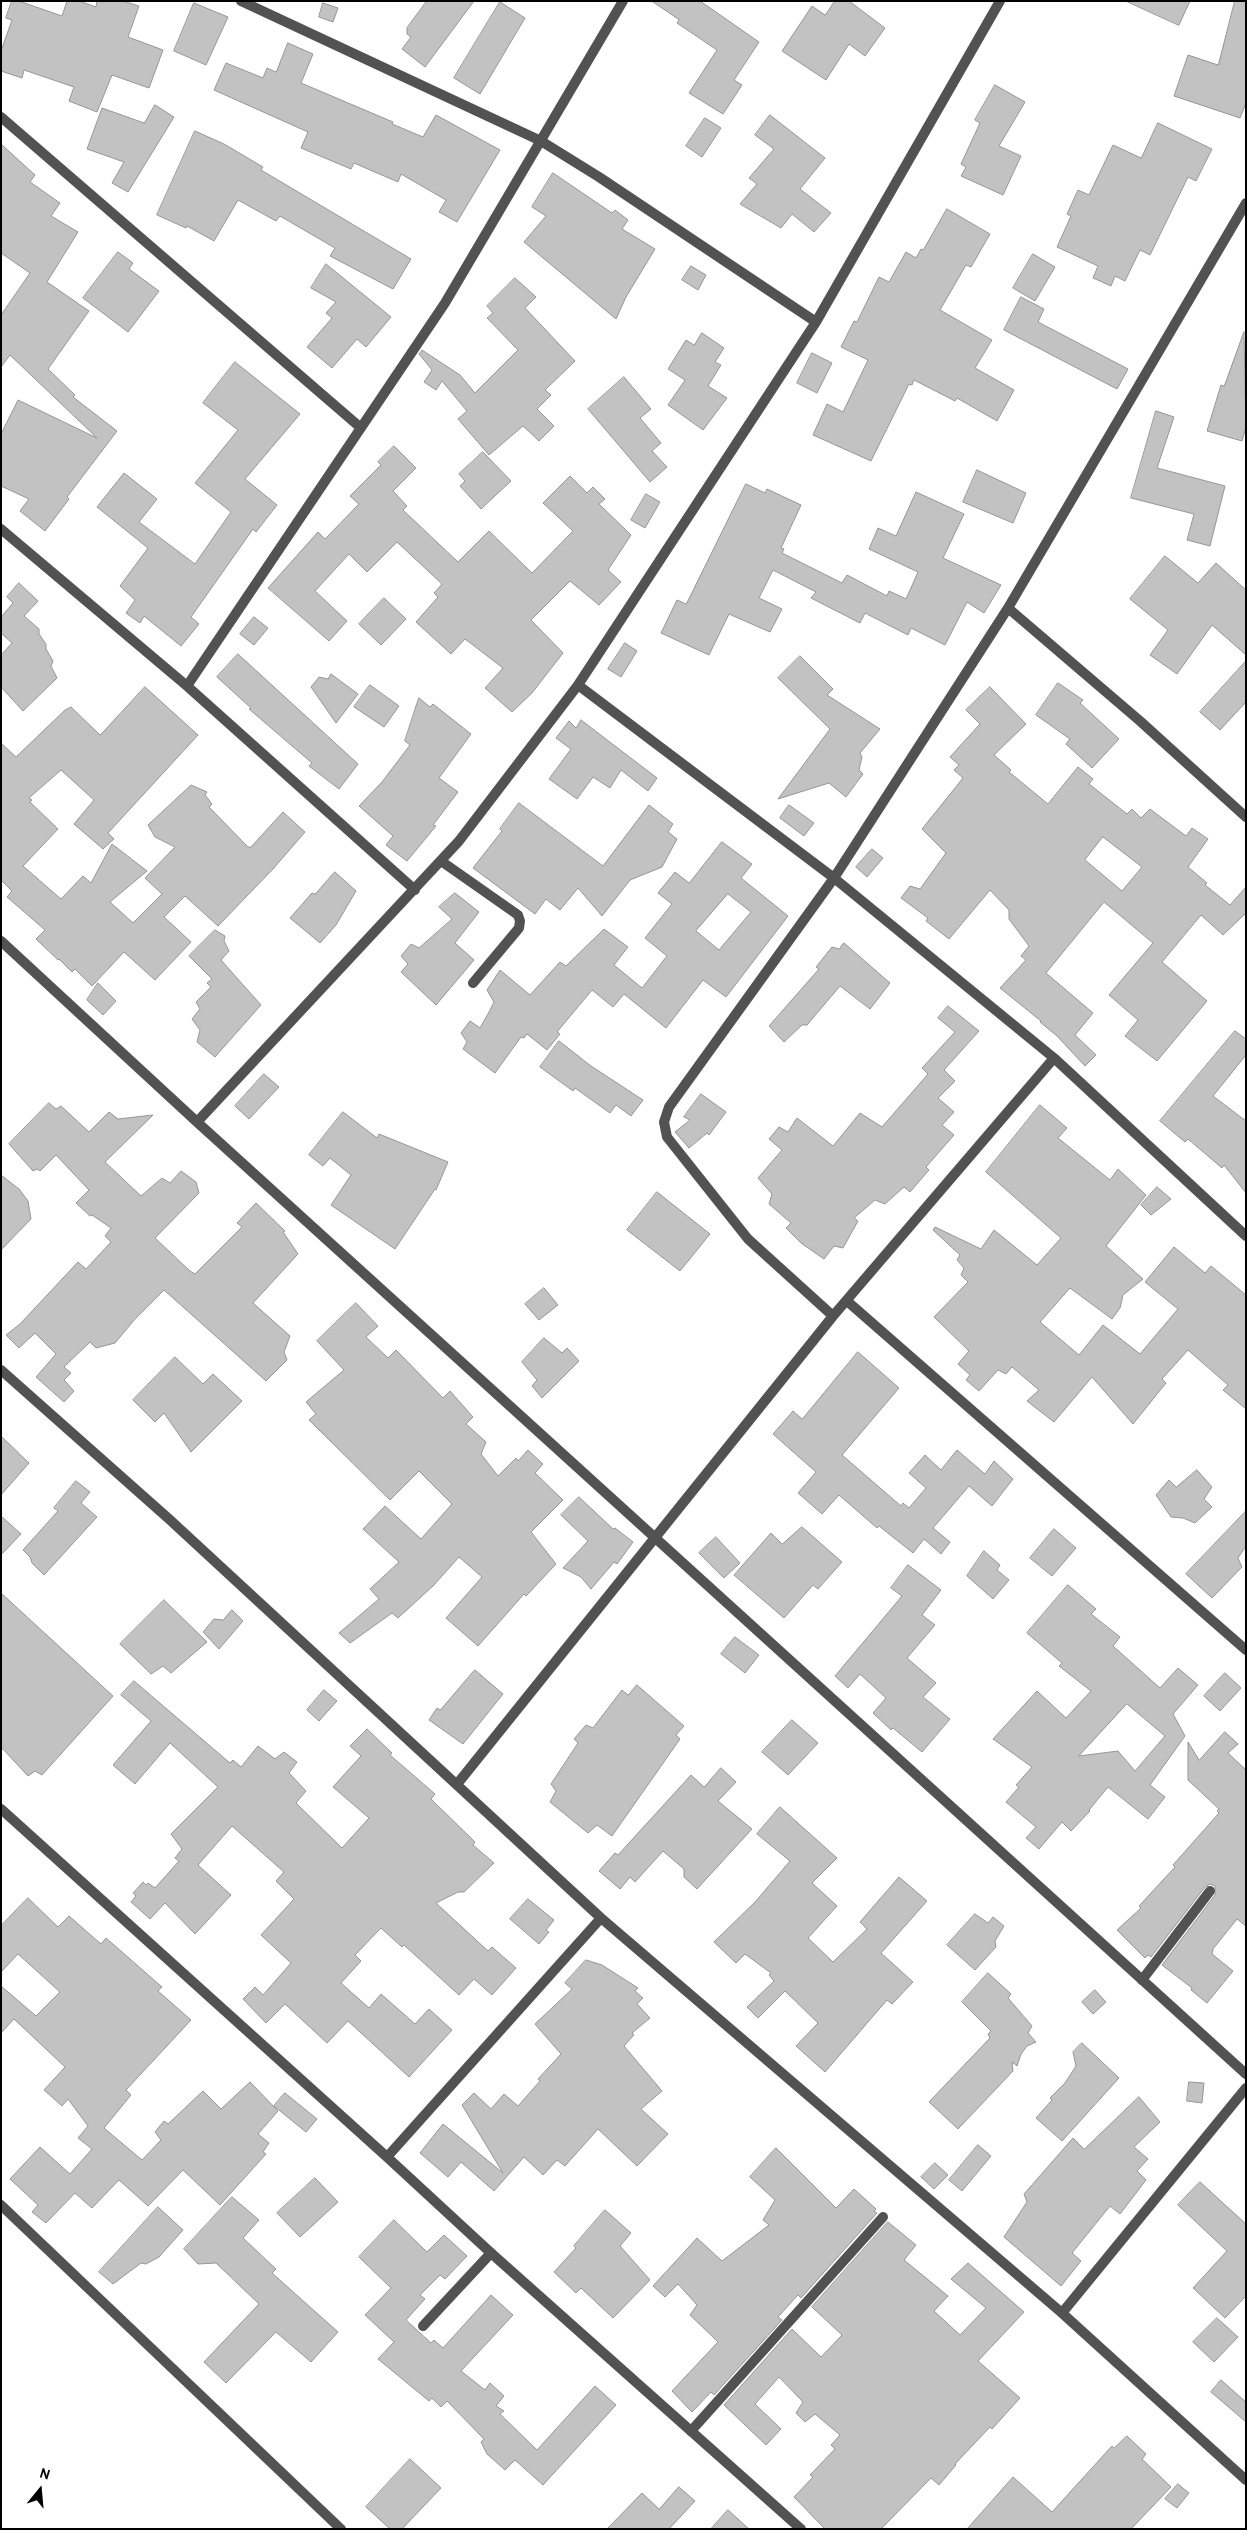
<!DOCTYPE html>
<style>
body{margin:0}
#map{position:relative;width:1247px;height:2530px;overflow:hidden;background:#fff;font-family:Overpass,sans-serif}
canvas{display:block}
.frame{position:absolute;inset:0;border:2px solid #000;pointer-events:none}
.north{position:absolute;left:15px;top:2465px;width:50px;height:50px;-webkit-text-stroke:4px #fff;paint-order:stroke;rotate:17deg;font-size:14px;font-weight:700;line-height:20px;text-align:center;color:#000}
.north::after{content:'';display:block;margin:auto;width:18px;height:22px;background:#000;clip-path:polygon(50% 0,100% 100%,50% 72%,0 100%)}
</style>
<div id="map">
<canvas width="1247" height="2530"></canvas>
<div class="frame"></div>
<div class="north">N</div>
</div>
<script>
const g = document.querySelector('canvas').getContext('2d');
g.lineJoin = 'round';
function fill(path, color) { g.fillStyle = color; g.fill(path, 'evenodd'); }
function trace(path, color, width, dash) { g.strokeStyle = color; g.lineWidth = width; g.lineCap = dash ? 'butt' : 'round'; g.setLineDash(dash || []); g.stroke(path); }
const building = new Path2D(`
 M12 1H19L62 16 67 1H79L96 7 97 1H123L139 6 128 37 163 50 149 88 112 75 97 112 69 101 74 87 24 70 22 78 1 71V51L12 20 6 18Z
 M427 1H474L425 67 402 49 411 37 407 34V28Z
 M652 1H700L759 42 734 80 742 85 723 114 689 93 717 50 677 23 679 20Z
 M835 1H849L885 28 865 56 849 44 826 80 782 51 812 6 825 15Z
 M1126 1H1190L1179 25Z
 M1235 1H1246V103L1240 118 1174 96 1188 55 1218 65Z
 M500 2 525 18 480 94 454 78Z
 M194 3 228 17 206 65 174 51Z
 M323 3 338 8 333 22 319 17Z
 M288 43 313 54 301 83 393 122 392 124 423 137 436 115 500 150 457 222 439 212 446 200 401 174 398 182 354 163 351 169 301 148 308 132 214 90 226 63 263 78 267 68 276 72Z
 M995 85 1025 102 999 146 1021 156 1003 195 961 176 966 167 961 164 980 123 975 120Z
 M155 105 174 117 128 192 112 183 124 162 87 149 102 108 144 123Z
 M770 115 825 158 800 189 831 213 814 232 792 214 781 228 740 204 757 184 749 178 774 149 755 135Z
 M705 118 721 128 702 157 686 146Z
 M1158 123 1212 149 1196 181 1188 177 1150 255 1140 250 1125 281 1115 276 1111 286 1093 278 1098 266 1057 247 1071 216 1067 214 1078 190 1089 195 1113 145 1141 158Z
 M195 131 224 144 263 167 261 170 411 259 393 289 330 256 335 248 280 216 276 221 238 200 214 241 187 226 186 228 157 215Z
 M1 144 35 175 30 182 60 203 51 216 78 232 47 282 89 311 48 369 75 395 73 397 117 431 67 497 69 499 45 531 20 511 29 499 1 486V434L18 400 97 438 10 355 1 367V315L30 273 1 253Z
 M553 173 612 213 615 210 628 220 622 229 655 249 626 297 616 319 524 242 546 216 532 207Z
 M947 209 990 234 971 267 966 265 940 310 992 340 975 368 1014 390 997 421 957 398 955 401 914 380 912 385 909 384 871 461 813 435 827 404 843 412 868 360 841 347 854 321 857 322 879 277 889 282 906 252 916 258 921 249 923 250Z
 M118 252 133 263 129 269 159 291 128 332 83 298Z
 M1033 254 1055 267 1035 301 1013 288Z
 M326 264 391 317 366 347 357 339 332 368 307 347 332 318 326 313 336 302 311 288Z
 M691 266 706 275 698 290 682 280Z
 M515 278 536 297 525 308 575 361 545 390 551 395 537 409 554 426 539 441 523 426 489 455 458 419 467 411 442 381 436 390 424 382 432 370 419 354 422 350 460 375 475 393 518 350 487 318 493 313 487 306Z
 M1021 297 1044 309 1038 322 1128 369 1117 389 1004 330Z
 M1244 332 1246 427 1242 441 1207 431 1221 385 1224 386Z
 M702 333 724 348 715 362 721 365 708 386 727 398 703 430 668 405 685 380 668 369 686 340 694 345Z
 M812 353 832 363 817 393 797 383Z
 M235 362 300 414 245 479 277 505 256 532 253 529 191 617 199 624 181 646 144 616 140 623 126 613 135 600 120 586 148 548 97 507 124 473 157 499 139 522 195 564 231 512 195 483 238 430 203 403Z
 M624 377 651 409 640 418 661 443 652 451 667 467 650 482 588 409Z
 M1156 411 1174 417 1157 468 1225 486 1210 546 1187 540 1194 514 1131 498Z
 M394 446 416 468 393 491 407 506 403 510 458 562 489 531 532 573 573 531 543 503 570 476 587 493 593 487 605 499 599 504 631 535 608 570 621 582 599 605 570 581 531 620 563 653 532 693 512 712 485 688 503 668 465 639 451 654 416 622 438 597 434 593 442 584 397 542 367 572 349 554 315 591 347 621 329 641 268 588 318 532 325 539 359 504 350 496 381 465 378 462Z
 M483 452 511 481 481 509 460 486 465 481 459 474Z
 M977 470 1026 493 1013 523 963 502Z
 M746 484 765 493 767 489 801 505 781 548 784 549 782 553 842 583 847 575 887 596 889 591 906 599 918 572 869 549 878 528 896 536 916 492 964 514 943 558 1001 585 984 613 967 602 945 645 911 628 908 635 865 613 860 623 811 598 816 592 773 570 759 598 782 609 770 632 729 614 709 655 661 633 677 600 686 604Z
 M646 494 660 502 645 528 631 520Z
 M1165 556 1198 583 1216 563 1246 590V655L1212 625 1177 674 1150 655 1168 630 1130 599Z
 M19 583 38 601 24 616 39 629V634L46 644V649L53 661 51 666 57 678 23 711 1 687V655L12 643 1 633V617L13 603 7 597Z
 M384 598 406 619 381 645 359 624Z
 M254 617 268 628 254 645 240 634Z
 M625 643 637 651 621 677 608 669Z
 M238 654 358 764 339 789 309 766 312 763 249 709 251 708 217 677Z
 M800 656 833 689 827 695 880 729 860 753 862 757 859 770 863 774 846 797 829 783 778 799 830 729 778 678Z
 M1246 661V702L1220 730 1200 712Z
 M331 674 358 694 336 723 311 687 319 677 328 679Z
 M1058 683 1083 700 1080 703 1119 739 1092 768 1066 744 1070 739 1036 715Z
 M370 685 399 706 384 727 354 707Z
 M145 687 198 735 108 833 114 839 103 849 74 824 94 800 61 770 29 798 32 800 30 802 58 829 23 866 61 899 83 876 91 883 112 844 147 871 110 902 133 923 162 894 145 878 175 847 155 837 148 825 191 785 207 792 205 795 212 804 209 807 248 847H251L283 812 305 832 273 869 218 926 185 896 164 917 191 942 155 980 124 952 92 986 75 969 72 972 59 959 58 960 36 939 45 930 7 897 12 891 1 880V743L16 757 65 710 71 707 100 735Z
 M990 687 1026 724 994 755 1011 770 1009 772 1048 804 1078 767 1093 779 1089 784 1127 814 1132 809 1141 818 1150 809 1186 836 1192 828 1208 839 1188 867 1207 883 1205 885 1230 905 1246 887V913L1223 935 1201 915 1162 962 1207 1001 1157 1061 1125 1036 1138 1020 1109 995 1153 943 1104 902 1046 973 1093 1013 1075 1035 1096 1055 1085 1066 1057 1036 1040 1022 1041 1021 1000 988 1026 960 1021 956 1029 946 1009 919V910L990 890 949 939 926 921 928 918 901 898 910 886 920 889 946 853 922 829 963 778 954 770 959 765 950 757 980 724 966 710ZM1103 837 1142 867 1122 891 1085 860Z
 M419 698 430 707 433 704 471 734 439 778 458 792 433 825 436 826 407 861 386 845 393 836 359 806 382 782 410 745 405 741Z
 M581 720 657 778 648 791 621 770 610 788 593 777 577 799 549 779 571 749 556 738 569 721 576 728Z
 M519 803 603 866 649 805 673 824 668 832 677 839 662 867 630 880 602 916 578 888 560 910 546 899 535 914 473 868 502 831 500 829Z
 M789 805 814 823 804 836 780 818Z
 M722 842 752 864 741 878 788 916 726 997 703 980 666 1028 624 994 613 1007 592 990 557 1032 560 1034 547 1050 527 1034 524 1038 521 1037 495 1073 463 1049 467 1042 461 1033 470 1021 480 1028 489 1012 494 1002 487 990 500 970 530 995 560 962 566 966 604 929 628 947 614 965 642 988 667 956 645 938 672 904 658 893 675 872 689 883ZM728 894 751 912 719 950 696 931Z
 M872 849 883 858 867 877 856 867Z
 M335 872 356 891 336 925 320 943 290 918 312 893 315 894Z
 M455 893 479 912 455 943 474 960 436 1005 401 972 408 964 401 956 411 944 419 948 452 919 439 907Z
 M215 930 225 936 224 941 229 951 221 960 261 1005 215 1057 197 1042 200 1030 192 1019 200 1009 196 1002 211 987 207 983 212 979 189 956Z
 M844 943 890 983 870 1009 840 986 807 1025H802L784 1042 769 1026 819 969 816 967 832 947 839 949Z
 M98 983 116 1001 103 1015 87 1000Z
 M948 1006 979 1031 944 1070 955 1081 938 1098 954 1112 942 1125 954 1135 926 1167 929 1170 910 1192 904 1187 885 1204 875 1200 854 1218 858 1221 843 1248 834 1246 824 1259 801 1243 786 1228 791 1223 769 1204 772 1194 758 1178 782 1150 769 1139 779 1127 788 1132 797 1118 833 1146 860 1113 882 1127 928 1074 922 1068 955 1032 938 1018Z
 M1235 1031 1246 1039V1055L1213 1096 1246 1121V1193L1224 1165 1222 1168 1188 1139 1185 1142 1160 1121Z
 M559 1041 591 1066 643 1100 631 1116 616 1105 610 1113 575 1088 573 1091 540 1067Z
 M264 1074 279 1087 249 1119 235 1106Z
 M701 1094 726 1112 709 1135 707 1133 689 1148 675 1132 690 1120 684 1117Z
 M49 1103 56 1109 61 1106 89 1132 109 1112 118 1119 153 1115 105 1162 141 1196 162 1178 170 1183 181 1171 196 1182 199 1193 155 1238 190 1271 195 1274 242 1227 237 1223 256 1203 285 1231 283 1232 298 1254 253 1303 290 1336 284 1352 287 1360 266 1381 164 1290 135 1319 115 1343 96 1348 90 1342 64 1367 71 1373 64 1380 74 1391 64 1402 36 1377 56 1354 35 1333 19 1348 6 1335 20 1324 78 1262 86 1269 111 1242 105 1236 111 1228 92 1215 90 1216 76 1203 89 1190 56 1155 40 1171 37 1169 33 1171 9 1144Z
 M1040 1105 1067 1128 1058 1138 1110 1180 1118 1169 1146 1195 1106 1246 1143 1279 1123 1295 1120 1308 1112 1319 1070 1288 1040 1322 1079 1355 1103 1325 1140 1354 1178 1309 1145 1282 1174 1247 1205 1273 1211 1266 1246 1295V1409L1223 1390 1228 1385 1188 1350 1162 1379 1166 1383 1133 1424 1092 1377 1054 1422 1027 1401 1039 1390 1012 1367 1006 1374 998 1370 979 1391 966 1380 970 1375 958 1364 969 1351 934 1317 968 1282 961 1275 964 1268 957 1260 960 1255 933 1230 935 1227 981 1249 994 1230 1037 1265 1061 1238 986 1172Z
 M343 1112 377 1138 379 1134 448 1162 436 1190 435 1189 395 1249 331 1205 351 1175 330 1158 323 1166 309 1155Z
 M1 1175 19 1189 28 1201 31 1219 1 1250Z
 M1157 1187 1171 1199 1151 1215 1141 1205Z
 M657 1192 710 1234 680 1271 627 1230Z
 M544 1288 558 1305 539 1320 525 1304Z
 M356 1303 378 1326 366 1337 388 1358 396 1350 443 1398 450 1391 473 1417 466 1424 486 1442 481 1454 498 1476 516 1458 518 1461 528 1450 543 1464 535 1473 563 1500 531 1532 556 1564 526 1596 524 1594 478 1646 446 1618 482 1577 459 1557 433 1586 398 1618 392 1613 350 1643 339 1633 379 1599 370 1589 399 1562 363 1529 385 1506 421 1539 452 1504 419 1471 390 1500 309 1420 316 1414 306 1402 344 1370 317 1341Z
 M544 1338 562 1353 567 1348 579 1361 542 1398 532 1386 537 1380 522 1362Z
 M858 1352 899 1388 842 1455 901 1506 903 1503 909 1508 926 1488 909 1473 925 1455 941 1470 957 1450 985 1474 994 1461 1013 1479 992 1506 969 1486 933 1528 950 1542 941 1554 924 1539 913 1553 879 1526 877 1528 839 1495 822 1514 798 1493 816 1472 773 1434 793 1411 802 1419Z
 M175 1357 203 1384 213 1374 242 1401 191 1452 164 1413 155 1422 133 1400Z
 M1 1436 29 1463 1 1495Z
 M1197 1470 1212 1487 1204 1499 1212 1507 1195 1523 1183 1518 1171 1517 1156 1495 1169 1480 1176 1487Z
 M76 1481 90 1492 81 1503 97 1517 44 1575 32 1563 30 1557 23 1550 58 1511 54 1508Z
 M579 1497 613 1529 615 1528 633 1542 617 1564 614 1562 591 1589 581 1577 563 1568 588 1541 561 1515Z
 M1246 1511V1546L1238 1558 1242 1567 1212 1598 1186 1574Z
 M1 1516 21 1534 1 1555Z
 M802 1527 842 1562 818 1589 813 1585 784 1618 734 1575 771 1533 782 1544Z
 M1054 1529 1076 1548 1052 1576 1030 1558Z
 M716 1537 740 1563 724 1578 699 1553Z
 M984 1551 1000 1565 997 1570 1009 1580 993 1599 967 1576Z
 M908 1565 941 1590 922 1615 935 1625 907 1658 936 1683 923 1697 950 1719 922 1752 893 1728 891 1730 873 1713 886 1698 860 1674 848 1688 835 1676 902 1596 891 1588Z
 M1068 1585 1096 1609 1091 1614 1120 1637 1113 1646 1160 1688 1178 1668 1198 1685 1173 1714 1185 1736 1150 1785 1165 1797 1148 1819 1108 1787 1089 1810 1090 1811 1071 1831 1062 1822 1039 1849 1026 1838 1036 1827 1006 1802 1019 1787 1016 1785 1032 1767 993 1739 1037 1691 1066 1718 1091 1691 1059 1666 1062 1663 1027 1633ZM1127 1704 1165 1736 1135 1771 1118 1751 1079 1756Z
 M1 1593 113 1696 42 1775 35 1771 28 1776 1 1747Z
 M164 1600 207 1642 171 1673 163 1666 151 1674 120 1644Z
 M232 1610 243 1621 219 1649 203 1632 214 1619 223 1620Z
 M735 1637 759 1655 745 1673 721 1654Z
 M475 1670 503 1694 463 1744 429 1720 437 1708 440 1710Z
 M1225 1673 1241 1688 1220 1711 1204 1696Z
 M134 1681 230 1763 233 1760 241 1767 258 1746 275 1759 284 1752 297 1762 289 1773 306 1791 296 1803 342 1848 369 1818 333 1787 361 1756 350 1746 367 1729 392 1753 390 1755 435 1794 431 1799 475 1842 473 1845 494 1863 464 1892H458L436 1903 488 1951 492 1947 516 1968 492 1995 474 1979 459 1995 404 1945 402 1947 381 1928 355 1955 361 1961 341 1983 369 2008 381 1994 415 2024 429 2009 452 2030 409 2077 348 2021 327 2043 285 2004 266 2023 243 1999 255 1987 263 1995 291 1963 261 1935 294 1899 276 1881 284 1872 232 1826 198 1865 231 1895 195 1934 165 1903 150 1919 131 1902 136 1896 133 1893 143 1882 146 1885 148 1883 155 1888 179 1861 175 1858 182 1849 171 1834 218 1787 170 1743 135 1784 113 1765 151 1721 121 1695Z
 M637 1685 684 1726 676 1735 680 1739 612 1836 597 1825 588 1833 550 1802 556 1791 551 1784 578 1743 574 1739 586 1725 593 1728 622 1690 628 1695Z
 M324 1690 337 1701 319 1721 307 1710Z
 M792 1720 818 1743 788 1775 762 1752Z
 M1225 1732 1238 1744 1228 1753 1246 1770V1926L1237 1919 1213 1949 1212 1954 1233 1971 1207 2003 1191 1990 1192 1988 1162 1965 1215 1895V1886L1210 1884 1205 1887 1151 1957 1148 1955 1145 1958 1117 1930 1141 1908 1139 1906 1175 1867 1173 1865 1219 1813 1217 1811 1219 1809 1188 1780V1742L1199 1760Z
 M721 1768 736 1782 718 1801 752 1829 697 1889 684 1877V1869L663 1851 635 1882 630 1877 620 1889 599 1871 615 1853 618 1855 691 1775 704 1787Z
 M780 1807 837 1858 812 1883 837 1906 808 1938 833 1962 867 1929 860 1922 899 1877 927 1901 881 1953 913 1982 892 2004 887 2000 825 2072 796 2046 818 2023 785 1991 758 2018 747 2007 774 1981 769 1975 771 1973 745 1954 736 1963 714 1942 756 1901 790 1861 757 1834Z
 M28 1898 58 1927 69 1916 101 1944 106 1938 162 1987 158 1991 191 2020 126 2090 131 2095 104 2128 142 2160 161 2140 155 2132 164 2121 168 2124 203 2091 221 2109 250 2082 278 2111 258 2134 269 2143 263 2152 266 2154 220 2205 183 2170 148 2206 119 2180 92 2208 75 2193 46 2223 32 2212 38 2205 10 2179 40 2147 70 2174 92 2149 78 2138 88 2126 68 2099 62 2106 44 2090 65 2067 14 2019 1 2033V1986L36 2016 60 1992 18 1954 1 1972V1926Z
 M528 1899 554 1920 546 1930 549 1932 539 1944 510 1919Z
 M975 1914 988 1923 993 1917 1004 1926 995 1941 996 1947 975 1970 947 1945Z
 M586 1960 602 1965 638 1988 635 1991 643 1998 637 2004 650 2018 632 2033 634 2035 624 2046 662 2091 641 2109 668 2134 637 2166 598 2129 565 2166 557 2160 543 2175 524 2157 494 2191 461 2162 448 2177 420 2153 443 2124 503 2173 462 2105 474 2093 491 2109 504 2094 518 2106 540 2081 538 2079 561 2054 535 2024 572 1989 565 1983Z
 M988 1973 1011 1994 1008 1998 1032 2026 1028 2033 1036 2042 1027 2046 1021 2054 1017 2066 1012 2062 1013 2071 958 2129 929 2102 990 2038 988 2034 991 2031 962 2002Z
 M1095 1990 1106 2002 1093 2014 1082 2002Z
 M1082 2043 1119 2078 1062 2141 1036 2118 1052 2100 1050 2098 1065 2083 1076 2066 1073 2052Z
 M1189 2082 1204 2083 1202 2103 1187 2101Z
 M285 2093 317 2119 306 2132 274 2106Z
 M1139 2097 1160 2122 1134 2147 1148 2159 1137 2171 1146 2180 1120 2214 1110 2206 1072 2253 1081 2261 1061 2286 1004 2237 1027 2202 1024 2194 1073 2138 1084 2149Z
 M978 2145 991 2156 962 2191 949 2180Z
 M776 2148 836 2208 854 2189 876 2209 874 2211 877 2213 801 2298 798 2295 778 2317 782 2320 714 2395 711 2392 692 2412 672 2391 718 2342 690 2315 697 2305 678 2284 665 2297 653 2286 697 2238 722 2261 769 2225 763 2220 775 2200 750 2177Z
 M935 2163 948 2175 934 2189 921 2177Z
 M315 2178 338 2202 300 2237 277 2213Z
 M1200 2182 1246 2224V2296L1225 2318 1193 2288 1227 2251 1178 2205Z
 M232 2197 259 2220 243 2238 276 2269 272 2273 338 2332 311 2362 276 2332 226 2383 204 2362 259 2304 216 2263 198 2264 184 2249Z
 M158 2207 183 2230 159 2257 146 2264 141 2263 113 2284 99 2272Z
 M605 2210 631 2233 620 2246 650 2280 613 2318 581 2288 576 2293 554 2272 576 2248 574 2246Z
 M394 2220 427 2252 444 2235 467 2256 445 2279 440 2275 420 2295 425 2299 406 2320 431 2343 434 2340 443 2348 491 2295 513 2315 461 2371 485 2390 490 2383 504 2396 496 2406 504 2411 500 2414 537 2450 595 2386 616 2405 543 2485 515 2460 505 2470 487 2454 481 2442 484 2439 447 2401 441 2407 432 2398 429 2401 378 2359 394 2342 365 2315 391 2288 359 2257Z
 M888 2222 916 2245 904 2260 948 2296 934 2311 960 2335 986 2308 951 2279 968 2263 1024 2312 978 2361 1020 2398 992 2429 990 2427 955 2464 956 2465 939 2485 931 2478 881 2529H825L794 2497 813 2477 810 2475 835 2449 831 2445 840 2435 815 2414 805 2422 796 2413 803 2402 779 2377 755 2404 781 2429 766 2445 724 2405 792 2329 821 2357 842 2335 812 2307Z
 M1217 2318 1238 2337 1214 2362 1193 2342Z
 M1221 2380 1246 2402V2422L1211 2392Z
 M1127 2436 1146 2454 1142 2459 1171 2487 1131 2529H967L1013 2477 1052 2512 1112 2446 1114 2448Z
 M410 2459 441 2488 402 2529H390L366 2507Z
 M1178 2484 1189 2493 1177 2508 1165 2499Z
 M679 2487 695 2501 669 2529H607L642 2493 659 2509Z
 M728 2510 749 2529H711Z`);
fill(building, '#c2c2c2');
trace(building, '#969696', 1);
trace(new Path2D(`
 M1142 1980 1210 1891
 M423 2326 491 2253
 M691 2431 883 2217`), '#525252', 10);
trace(new Path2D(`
 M241 1 541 141 599 177 816 322
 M1 117 361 428
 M1 529 187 686 415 890
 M1008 608 1246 203
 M578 685 834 878 1054 1058 1246 1236
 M187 686 445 303 623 1
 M441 861 518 915 520 921 519 928 473 983
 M1 941 197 1122 1246 2074
 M197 1122 459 841 578 685 816 322 1000 1
 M847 1301 1246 1650
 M833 1316 748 1239 667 1137 664 1122 669 1107 834 878 1008 608 1140 721 1246 817
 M1 1370 169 1519 601 1918 1062 2313 1246 2480
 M458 1783 833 1316 1054 1058
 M1 1809 387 2157 491 2253 801 2529
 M387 2157 601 1918
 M1 2205 341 2529
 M1062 2313 1246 2088`), '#525252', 10);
</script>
